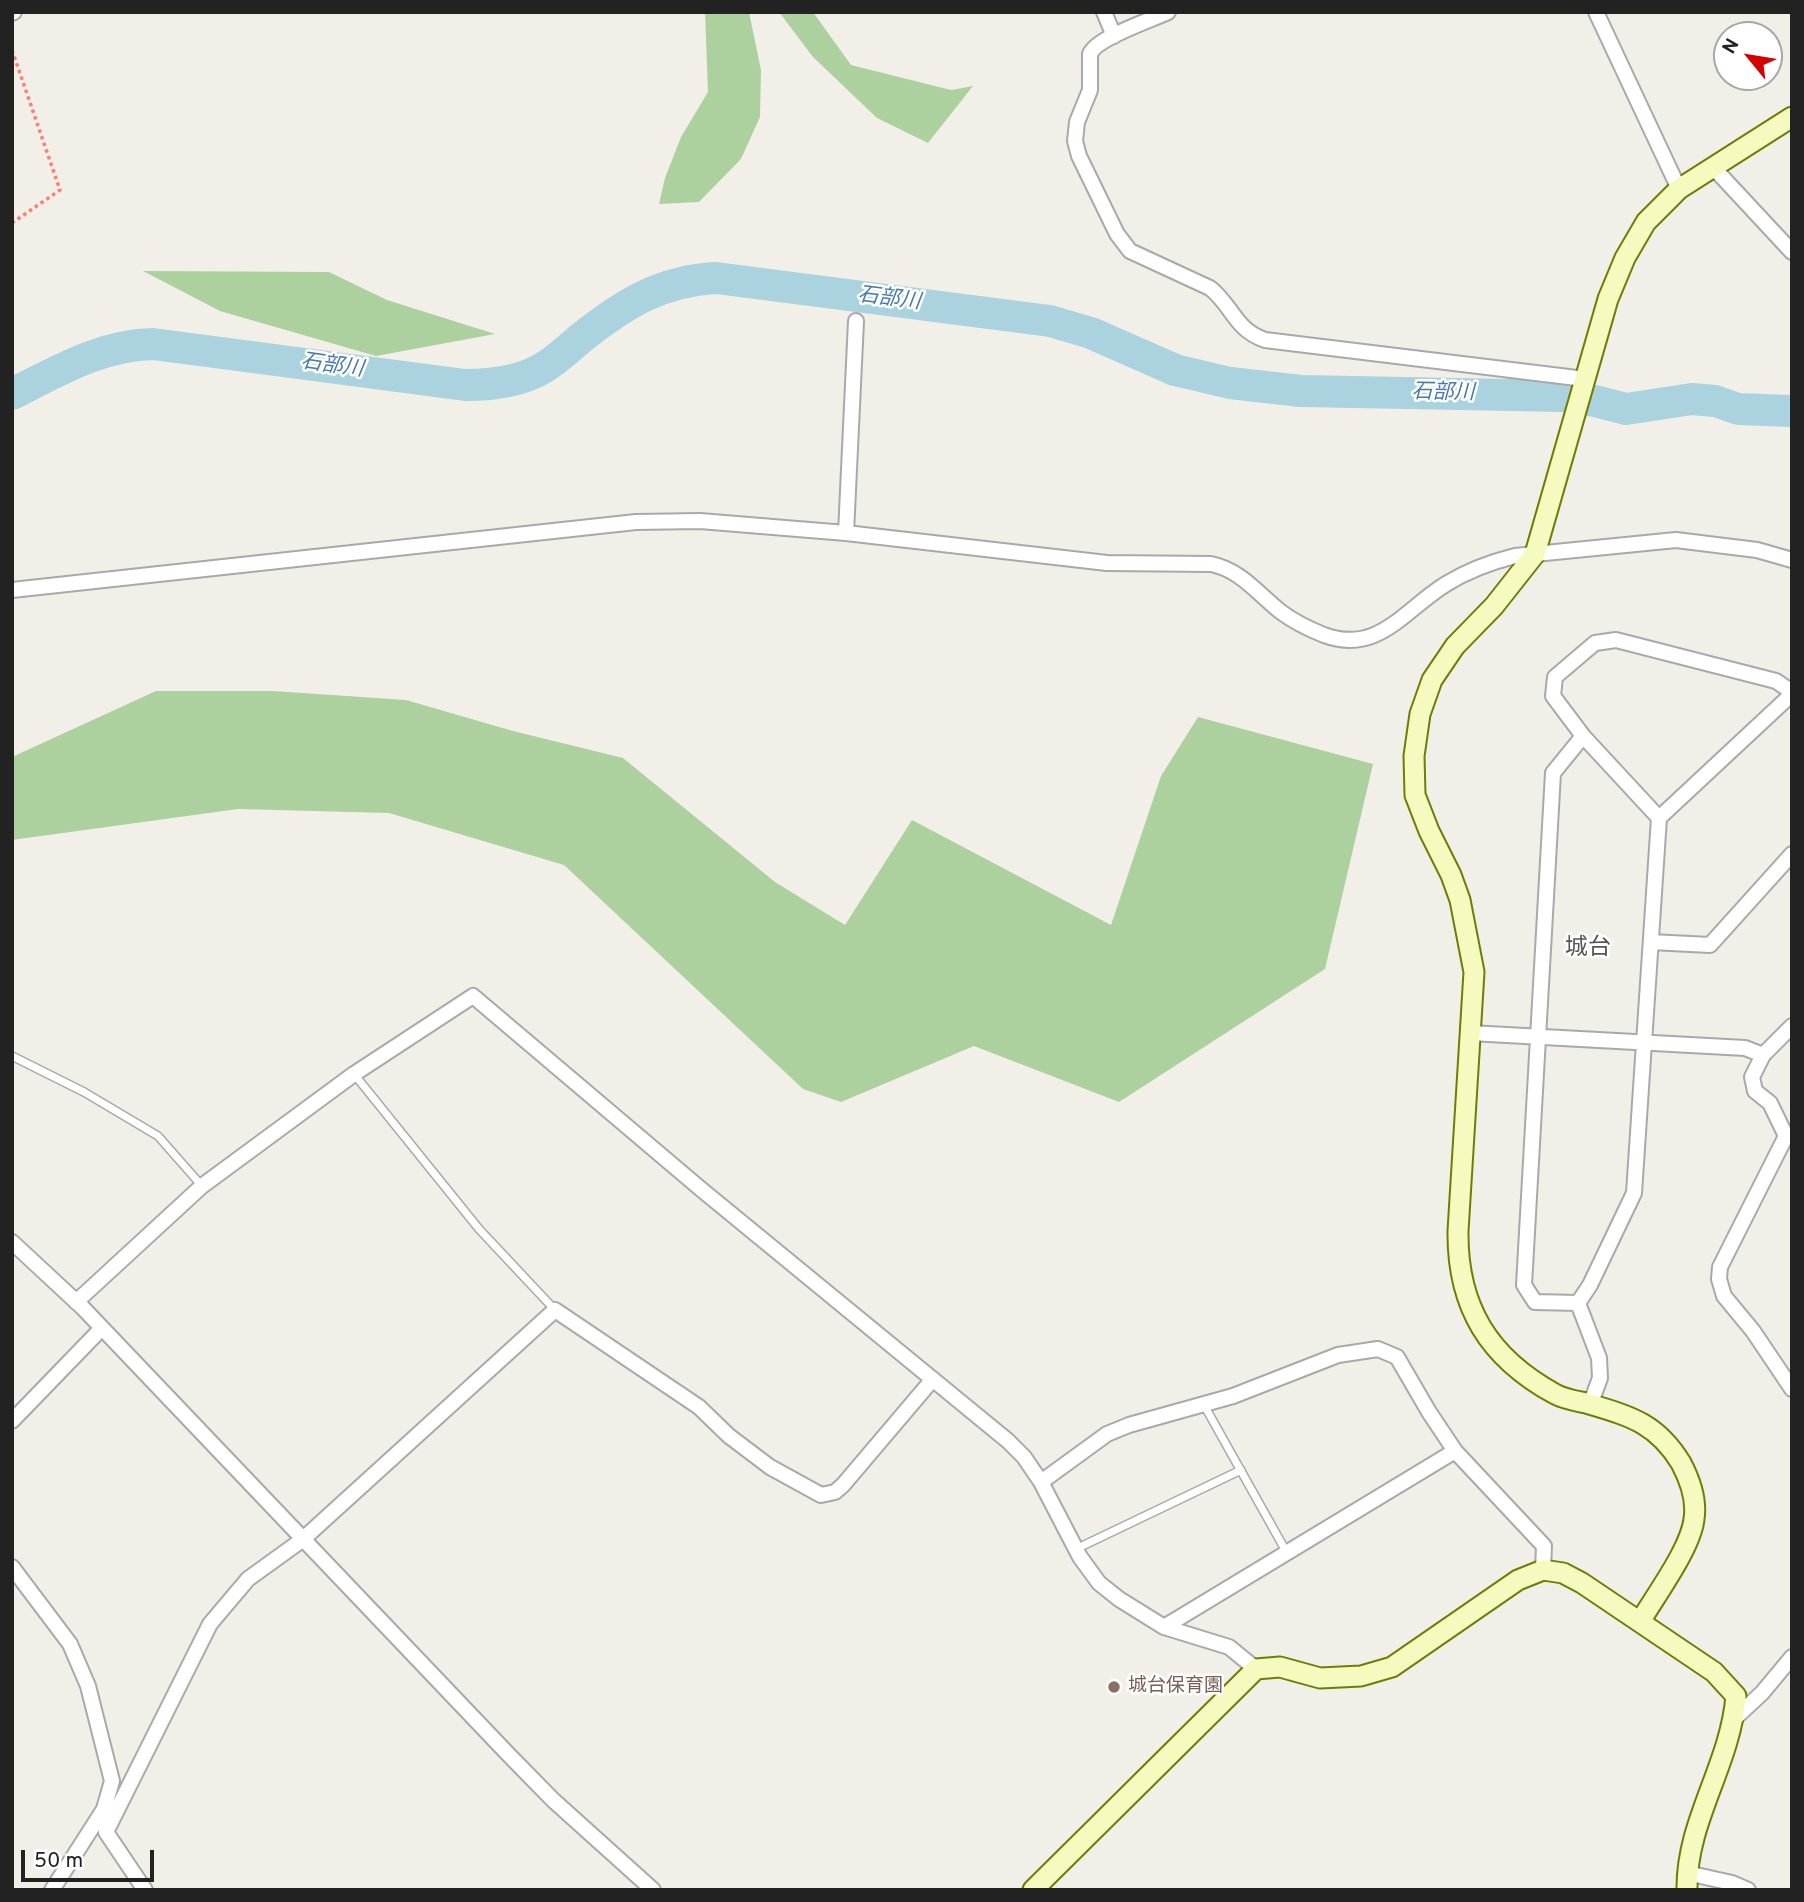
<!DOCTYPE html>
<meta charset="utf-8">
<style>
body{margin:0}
#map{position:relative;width:1804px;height:1902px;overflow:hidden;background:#f2efe9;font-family:Overpass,sans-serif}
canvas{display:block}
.frame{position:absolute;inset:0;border:14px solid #222;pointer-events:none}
.north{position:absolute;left:1713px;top:21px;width:70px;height:70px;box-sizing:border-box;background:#fff;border:2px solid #a7a7a7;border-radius:50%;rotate:300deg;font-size:19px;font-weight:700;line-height:28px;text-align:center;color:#222}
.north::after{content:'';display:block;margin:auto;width:24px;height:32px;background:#d40000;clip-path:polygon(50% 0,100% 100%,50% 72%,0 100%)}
.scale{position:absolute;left:21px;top:1850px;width:133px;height:32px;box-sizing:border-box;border:4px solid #222;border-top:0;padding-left:9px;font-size:21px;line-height:24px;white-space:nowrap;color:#222;-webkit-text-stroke:5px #fff;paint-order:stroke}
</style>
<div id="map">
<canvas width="1804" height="1902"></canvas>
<div class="frame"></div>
<div class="north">N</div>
<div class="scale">50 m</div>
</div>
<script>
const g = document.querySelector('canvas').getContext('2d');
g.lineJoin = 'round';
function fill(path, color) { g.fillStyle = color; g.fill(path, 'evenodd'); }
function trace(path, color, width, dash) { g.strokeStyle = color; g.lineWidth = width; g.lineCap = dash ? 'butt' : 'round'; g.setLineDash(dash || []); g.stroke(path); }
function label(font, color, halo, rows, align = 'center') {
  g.font = font + ' Overpass,"Noto Sans JP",sans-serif'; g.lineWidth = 5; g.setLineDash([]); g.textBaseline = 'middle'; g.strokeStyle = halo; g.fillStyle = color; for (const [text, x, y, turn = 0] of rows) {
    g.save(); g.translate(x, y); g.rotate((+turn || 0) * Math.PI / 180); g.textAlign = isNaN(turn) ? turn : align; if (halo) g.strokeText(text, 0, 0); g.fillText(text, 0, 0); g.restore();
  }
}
fill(new Path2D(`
 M705 12H749L761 70 760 117 741 159 699 202 659 204 665 178 681 137 708 92Z
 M779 12H813L851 65 951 90 973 86 928 143 877 118 813 57Z
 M143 271 329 272 387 300 495 334 376 356 220 311Z
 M156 691H273L406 700 513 731 623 758 775 882 845 925 912 820 1111 925 1161 776 1198 717 1373 764 1325 969 1119 1102 974 1046 841 1102 803 1089 564 865 389 813 238 809 12 840V757Z`), '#add19e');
trace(new Path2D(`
 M12 394C58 371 101 345 153 344L465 385C492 385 520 382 543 368 557 360 569 348 581 338 624 304 660 281 716 278L1050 321 1091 333 1175 370 1230 383 1301 391 1563 396 1595 401 1626 409 1692 399 1715 401 1738 409 1792 411`), '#aad3df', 32);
const lane = new Path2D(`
 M12 1056 84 1092 158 1136 202 1186
 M354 1074 479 1229 555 1310
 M1204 1405 1287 1553
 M1076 1549 1241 1470`);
const street = new Path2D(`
 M1104 12 1114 36
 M1168 12C1151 20 1096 38 1090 54V90L1077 122 1075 141 1079 156 1117 234 1130 251 1210 288C1233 306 1234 329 1265 340L1585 379
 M1596 12 1679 189
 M12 13 14 12
 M1712 166 1792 252
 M846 533 856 321
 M12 590 636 522 700 521 846 533 1107 563 1211 564C1241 570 1258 594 1281 612 1293 621 1309 629 1324 635 1378 655 1404 610 1446 584 1467 571 1491 562 1515 556L1676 540 1757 550 1792 560
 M1659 818 1583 736 1553 696 1555 677 1595 643 1616 640 1776 681 1792 692
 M1651 942 1710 945 1792 854
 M1792 1026 1763 1055 1752 1077 1755 1091 1770 1103 1786 1136 1720 1267 1719 1279 1724 1296 1753 1331 1792 1389
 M1470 1033 1745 1048 1763 1055
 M12 1242 83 1308 507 1753 553 1800 653 1890
 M76 1302 202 1186 354 1074 473 996 702 1190 1008 1441 1024 1457 1041 1482 1080 1557 1099 1583 1119 1599 1164 1627 1229 1647 1256 1669
 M1578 1303 1590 1285 1634 1193 1659 818 1792 694
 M1578 1303 1535 1302 1524 1285 1553 773 1583 736
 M1578 1303 1599 1358 1600 1378 1590 1405
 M12 1421 102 1328
 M1041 1482 1107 1434 1129 1425 1233 1396 1338 1355 1378 1349 1397 1357 1429 1412 1455 1451 1544 1546 1543 1570
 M12 1567 70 1644 88 1686 112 1781 104 1809 52 1890
 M1164 1627 1455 1451
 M1734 1719 1762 1693 1792 1657
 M105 1824 106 1832 145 1890
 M106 1832 210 1624 248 1579 302 1540 555 1310 699 1407 729 1436 770 1467 821 1495 835 1492 843 1485 933 1379
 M1687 1873 1732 1883 1748 1890`);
const secondary = new Path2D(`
 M1640 1622C1655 1596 1691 1548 1694 1519 1697 1500 1690 1480 1681 1463 1656 1422 1629 1416 1586 1403 1576 1401 1564 1399 1555 1394 1489 1358 1457 1307 1458 1231L1474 972 1460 900 1451 875 1429 831 1415 795 1414 756 1420 714 1432 680 1455 646 1494 606 1535 554 1608 299 1625 258 1646 222 1679 189 1792 117
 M1033 1890 1256 1669 1280 1667 1320 1678 1361 1676 1392 1667 1518 1580 1543 1570 1563 1573 1582 1583 1714 1672 1736 1696C1730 1766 1686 1821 1687 1890`);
trace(lane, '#a9a9a9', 10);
trace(street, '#a9a9a9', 18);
trace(secondary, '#707d05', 23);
trace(new Path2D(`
 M12 50 60 190 12 223`), '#fa8072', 3.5, [3.5, 3.5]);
trace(lane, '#fff', 7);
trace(street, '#fff', 14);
trace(secondary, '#f7fabf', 19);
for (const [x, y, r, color] of [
 [1114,1687,7,"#8d6e63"]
]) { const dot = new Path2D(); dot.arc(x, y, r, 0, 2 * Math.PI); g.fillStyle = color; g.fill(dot); trace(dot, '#fff', 2.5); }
label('19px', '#785e54', '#fff', [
 ["城台保育園",1128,1687]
], 'left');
label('italic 21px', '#4a7aab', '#fff', [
 ["石部川",889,300,7],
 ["石部川",332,367,8],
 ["石部川",1443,394,1]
]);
label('23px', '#555', '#fff', [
 ["城台",1588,949]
]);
</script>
